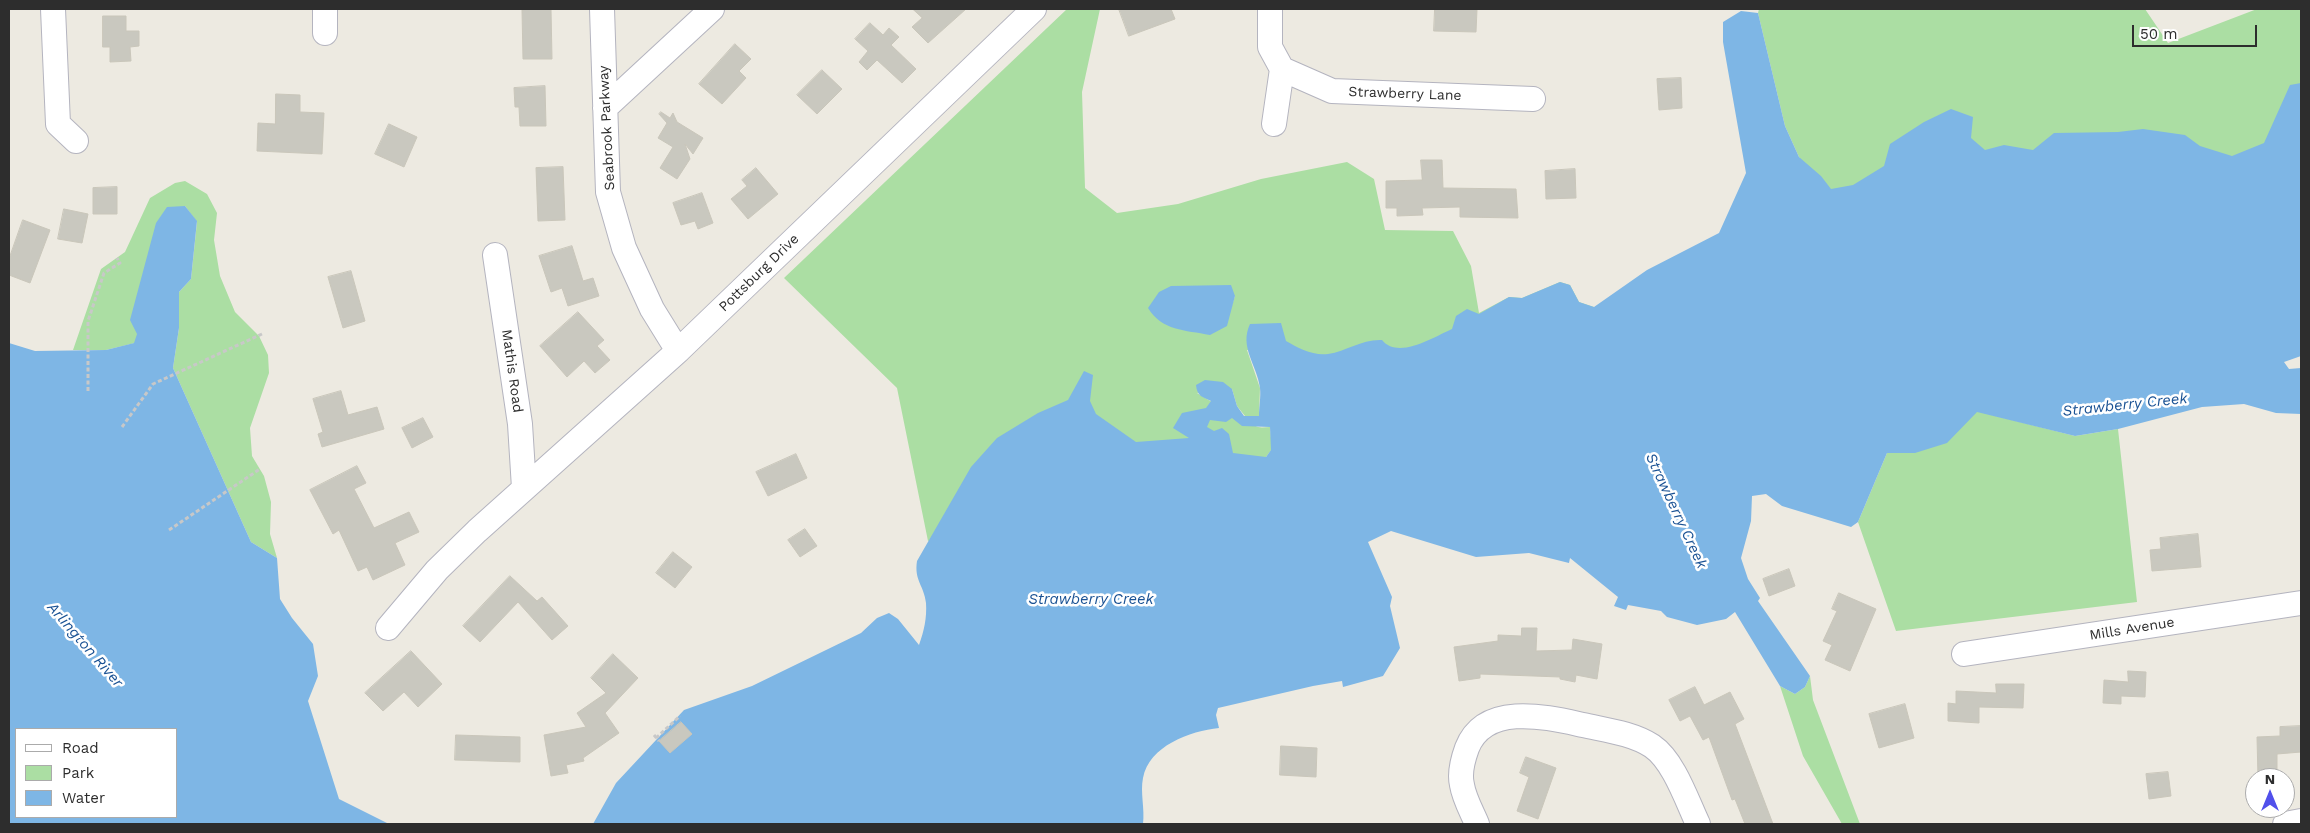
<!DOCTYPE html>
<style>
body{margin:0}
#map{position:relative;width:2310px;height:833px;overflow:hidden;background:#edeae1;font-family:"Work Sans",sans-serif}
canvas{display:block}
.frame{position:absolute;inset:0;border:10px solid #2d2d2d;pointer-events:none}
.legend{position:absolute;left:15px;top:728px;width:162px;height:90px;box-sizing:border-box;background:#fff;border:1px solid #ababab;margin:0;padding:6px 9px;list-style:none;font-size:15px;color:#2d2d2d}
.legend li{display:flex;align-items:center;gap:10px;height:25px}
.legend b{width:25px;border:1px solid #ababab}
.north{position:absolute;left:2245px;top:768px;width:50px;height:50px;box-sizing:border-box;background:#fff;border:1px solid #ababab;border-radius:50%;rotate:0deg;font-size:14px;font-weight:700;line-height:20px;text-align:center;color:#2d2d2d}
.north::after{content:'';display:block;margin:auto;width:18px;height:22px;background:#5150eb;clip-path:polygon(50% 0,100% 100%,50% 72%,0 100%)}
.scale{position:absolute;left:2132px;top:25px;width:125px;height:22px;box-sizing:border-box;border:2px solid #2d2d2d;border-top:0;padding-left:6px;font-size:15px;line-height:18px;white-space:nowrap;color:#2d2d2d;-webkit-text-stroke:4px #fff;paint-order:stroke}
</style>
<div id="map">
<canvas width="2310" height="833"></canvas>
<div class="frame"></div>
<ul class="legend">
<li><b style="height:6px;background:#fff"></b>Road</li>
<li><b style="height:14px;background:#abdea3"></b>Park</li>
<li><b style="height:14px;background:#7eb6e5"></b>Water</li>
</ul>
<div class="north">N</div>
<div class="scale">50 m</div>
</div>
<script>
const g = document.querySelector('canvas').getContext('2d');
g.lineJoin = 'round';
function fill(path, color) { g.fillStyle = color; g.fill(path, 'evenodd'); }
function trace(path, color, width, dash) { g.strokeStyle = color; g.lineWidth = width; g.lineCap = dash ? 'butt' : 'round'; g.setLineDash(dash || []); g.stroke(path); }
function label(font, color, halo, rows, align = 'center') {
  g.font = font + ' "Work Sans",sans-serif'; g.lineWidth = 5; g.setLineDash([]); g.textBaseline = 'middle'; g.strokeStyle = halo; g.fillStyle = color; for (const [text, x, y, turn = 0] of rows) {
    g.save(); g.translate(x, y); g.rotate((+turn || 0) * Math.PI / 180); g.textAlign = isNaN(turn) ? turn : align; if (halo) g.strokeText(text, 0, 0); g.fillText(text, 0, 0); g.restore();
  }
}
fill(new Path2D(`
 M1067 9H1100L1082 92 1085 188 1117 213 1178 204 1261 179 1347 162 1374 179 1385 230 1453 231 1471 266 1479 313 1509 297 1522 298 1560 282 1570 285 1579 302 1594 307 1457 327 1416 361 1247 350 1260 388 1259 416H1245L1237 406 1232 389 1197 393C1201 396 1252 425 1258 427 1262 428 1266 427 1270 427L1272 449 1266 457 928 541 897 388 784 278ZM1159 292 1235 296 1231 308Z
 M1759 9H2145L2168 43 2257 9H2301V288L1856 258 1799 157 1785 126 1758 13Z
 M185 181 207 194 217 213 214 240 220 276 235 312 259 336 268 355 269 373 250 428 252 456 264 476 271 502 270 534 277 558 251 542 173 368 179 328V292L191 279 197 222 185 206 135 343 106 350H73L101 269 125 252 150 198 175 183Z
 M1882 387 2075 436 2118 429 2137 602 1896 631 1858 522 1887 453Z
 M1810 676 1813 700 1860 824H1842L1803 756 1780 686 1795 694 1805 687Z`), '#abdea3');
fill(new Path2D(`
 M1741 11 1758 13 1785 126 1799 157 1821 176 1831 189 1853 185 1884 166 1890 144 1924 122 1951 109 1973 117 1971 138 1985 150 2004 145 2033 150 2054 133 2118 132 2143 129 2185 135 2200 146 2232 156 2264 143 2290 85 2301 83V356L2284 362 2289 369 2301 368V414L2276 413 2244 404 2202 407 2118 429 2075 436 1977 412 1947 443 1915 453H1887L1858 522 1851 527 1782 506 1766 494 1752 496 1751 521 1741 558 1748 579 1760 598 1758 601 1810 676 1805 687 1795 694 1780 686 1735 612 1726 619 1697 625 1667 617 1661 611 1628 605 1626 610 1614 606 1618 597 1570 558 1569 563 1529 553 1476 557 1391 531 1368 542 1392 597 1390 606 1400 648 1383 676 1343 687 1342 681 1313 686 1218 708 1216 715 1219 728C1190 731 1149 746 1143 778 1140 792 1145 809 1143 824H593L616 783 684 710 752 686 861 633 877 618 889 613 898 619 919 645C924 631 927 618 926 603 924 585 914 581 917 561L971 467 997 438 1038 413 1068 400 1084 371 1093 375 1090 401 1096 414 1136 442 1189 438 1173 428 1182 413 1206 408 1211 401C1202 397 1197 396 1196 385L1205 380 1223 382 1232 389 1237 406 1244 416H1259C1259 407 1261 397 1260 388 1257 365 1239 347 1250 324L1281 323 1286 341C1298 348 1313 356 1328 354 1347 351 1362 339 1382 340 1398 360 1434 337 1452 329L1456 316 1467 309 1479 314 1509 297 1522 298 1560 282 1570 285 1579 302 1594 307 1647 270 1719 233 1746 173 1723 42V22ZM1232 418 1242 426 1270 427 1271 450 1266 457 1233 453 1229 434 1222 428 1214 431 1207 427 1210 420 1226 422Z
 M185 206 197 221 191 279 179 292V328L173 368 251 542 277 558 280 599 292 618 313 644 318 676 308 701 339 799 389 824H9V343L35 351 106 350 134 343 137 334 130 320 156 223 167 207ZM16 729H176V817H16Z
 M1231 285 1235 296 1227 326 1210 335C1185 330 1162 331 1148 308L1159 292 1171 286Z`), '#7eb6e5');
const building = new Path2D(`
 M551 9 552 59H523L522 10Z
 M913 9H966L928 43 912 27 922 18Z
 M1119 9H1171L1175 19 1129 36Z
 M1435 9H1477L1476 32 1434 31Z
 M103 16H126V31H139V46L130 47 131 61 110 62V47H103Z
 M870 23 883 35 889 28 899 37 891 45 916 69 902 83 877 60 867 70 859 62 868 51 855 39Z
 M735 44 751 59 739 71 746 78 722 104 699 84Z
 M822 70 842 89 817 114 797 95Z
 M1681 78 1682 108 1659 110 1657 79Z
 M545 86 546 126H520L519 107H515L514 88Z
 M276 94 300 95V112L324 113 322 154 257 151 258 123 275 124Z
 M661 112 670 118 673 113 677 122 703 138 693 154 685 144 690 159 677 179 660 168 673 147 658 138 667 123 659 114Z
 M389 124 417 137 404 167 375 154Z
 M1421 160H1442L1443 188 1516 189 1518 218 1460 217V207L1422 208 1423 215 1397 216V208H1386V181L1422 180Z
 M563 167 565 220 538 221 536 168Z
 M756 168 778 194 748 219 731 199 747 186 742 180Z
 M1575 169 1576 198 1546 199 1545 171Z
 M117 187V214H93V188Z
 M702 193 713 223 698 229 695 221 681 225 673 203Z
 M64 209 88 214 82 243 58 239Z
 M23 220 50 230 30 283 9 275V259Z
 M572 246 583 281 593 278 599 296 568 306 562 288 551 292 539 256Z
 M351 271 365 321 343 328 328 277Z
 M578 312 604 340 597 346 610 360 595 373 584 361 567 377 540 346Z
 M341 391 348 415 377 407 384 429 322 447 318 434 323 432 313 399Z
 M423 418 433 437 412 448 402 428Z
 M796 454 807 478 768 496 756 472Z
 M357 466 366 483 354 489 374 528 409 512 419 532 395 543 405 565 373 580 367 567 358 571 339 530 333 534 310 490Z
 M805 529 817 546 800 557 788 540Z
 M2198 534 2201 567 2152 571 2150 550 2161 549 2160 538Z
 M673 552 692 567 675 588 656 573Z
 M1789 569 1795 586 1769 596 1763 579Z
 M510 576 537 601 542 597 568 626 552 640 518 602 480 642 463 626Z
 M1839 593 1876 609 1850 671 1825 660 1832 645 1823 641 1837 611 1832 609Z
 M1522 628H1537L1536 651 1572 650 1573 639 1602 644 1597 679 1576 675 1575 682 1560 679V677L1480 674V678L1459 681 1454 647 1498 641V635L1521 636Z
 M411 651 442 684 418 707 404 692 383 711 365 693Z
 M613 654 638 678 605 713 619 733 583 758 584 761 566 765 568 773 551 776 544 735 586 727 577 713 606 693 591 678Z
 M2128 671 2146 672 2145 697 2121 696V704L2103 703 2104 680 2128 682Z
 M1996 684H2024L2023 708 1979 707V723L1948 721V703L1956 704V691L1996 693Z
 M1695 687 1704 705 1730 692 1744 719 1735 724 1773 824H1745L1735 799 1732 800 1709 737 1703 740 1690 716 1680 721 1669 700Z
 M1905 704 1914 738 1879 748 1869 714Z
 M681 722 692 734 670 753 659 741Z
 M2301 726V752L2277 754V778H2258L2257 737 2280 736V727Z
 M456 735 520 737V762L455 760Z
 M1281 746 1317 748 1316 777 1280 775Z
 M1526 757 1556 768 1538 819 1517 811 1529 777 1520 773Z
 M2168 772 2171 796 2149 799 2146 774Z`);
fill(building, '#c9c8bf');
trace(building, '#c9c6ba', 1);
const minor = new Path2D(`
 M53 9 58 124 76 141
 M325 9V33
 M602 9 608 192 624 248 652 309 678 351
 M1270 9V47L1282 69 1274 124
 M1282 69 1332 91 1533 99
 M605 108 712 9
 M495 255 520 424 524 488
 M388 628 437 570 477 531 678 351 1034 9
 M1964 654 2301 603
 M1477 824C1472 812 1464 798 1462 785 1459 773 1463 759 1467 748 1485 702 1546 717 1583 725 1605 730 1632 733 1652 746 1674 761 1687 801 1698 824
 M2285 824 2301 821`);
trace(minor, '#b4b4bf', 26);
trace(new Path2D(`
 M88 391V321L104 273 120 263 117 258
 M122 427 153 384 262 334
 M169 530 260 469
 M654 735 659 741
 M656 738 680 716`), '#c8c8c8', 3, [4, 2.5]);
trace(minor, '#fff', 24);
label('14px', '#2d2d2d', '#fff', [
 ["Strawberry Lane",1405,94,2],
 ["Seabrook Parkway",607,128,-93],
 ["Pottsburg Drive",759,273,-44],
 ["Mathis Road",512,371,82],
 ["Mills Avenue",2132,629,-9]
]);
label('italic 15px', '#1a5294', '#fff', [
 ["Strawberry Creek",2125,405,-6],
 ["Strawberry Creek",1676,511,65],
 ["Strawberry Creek",1091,600],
 ["Arlington River",85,645,49]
]);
</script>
